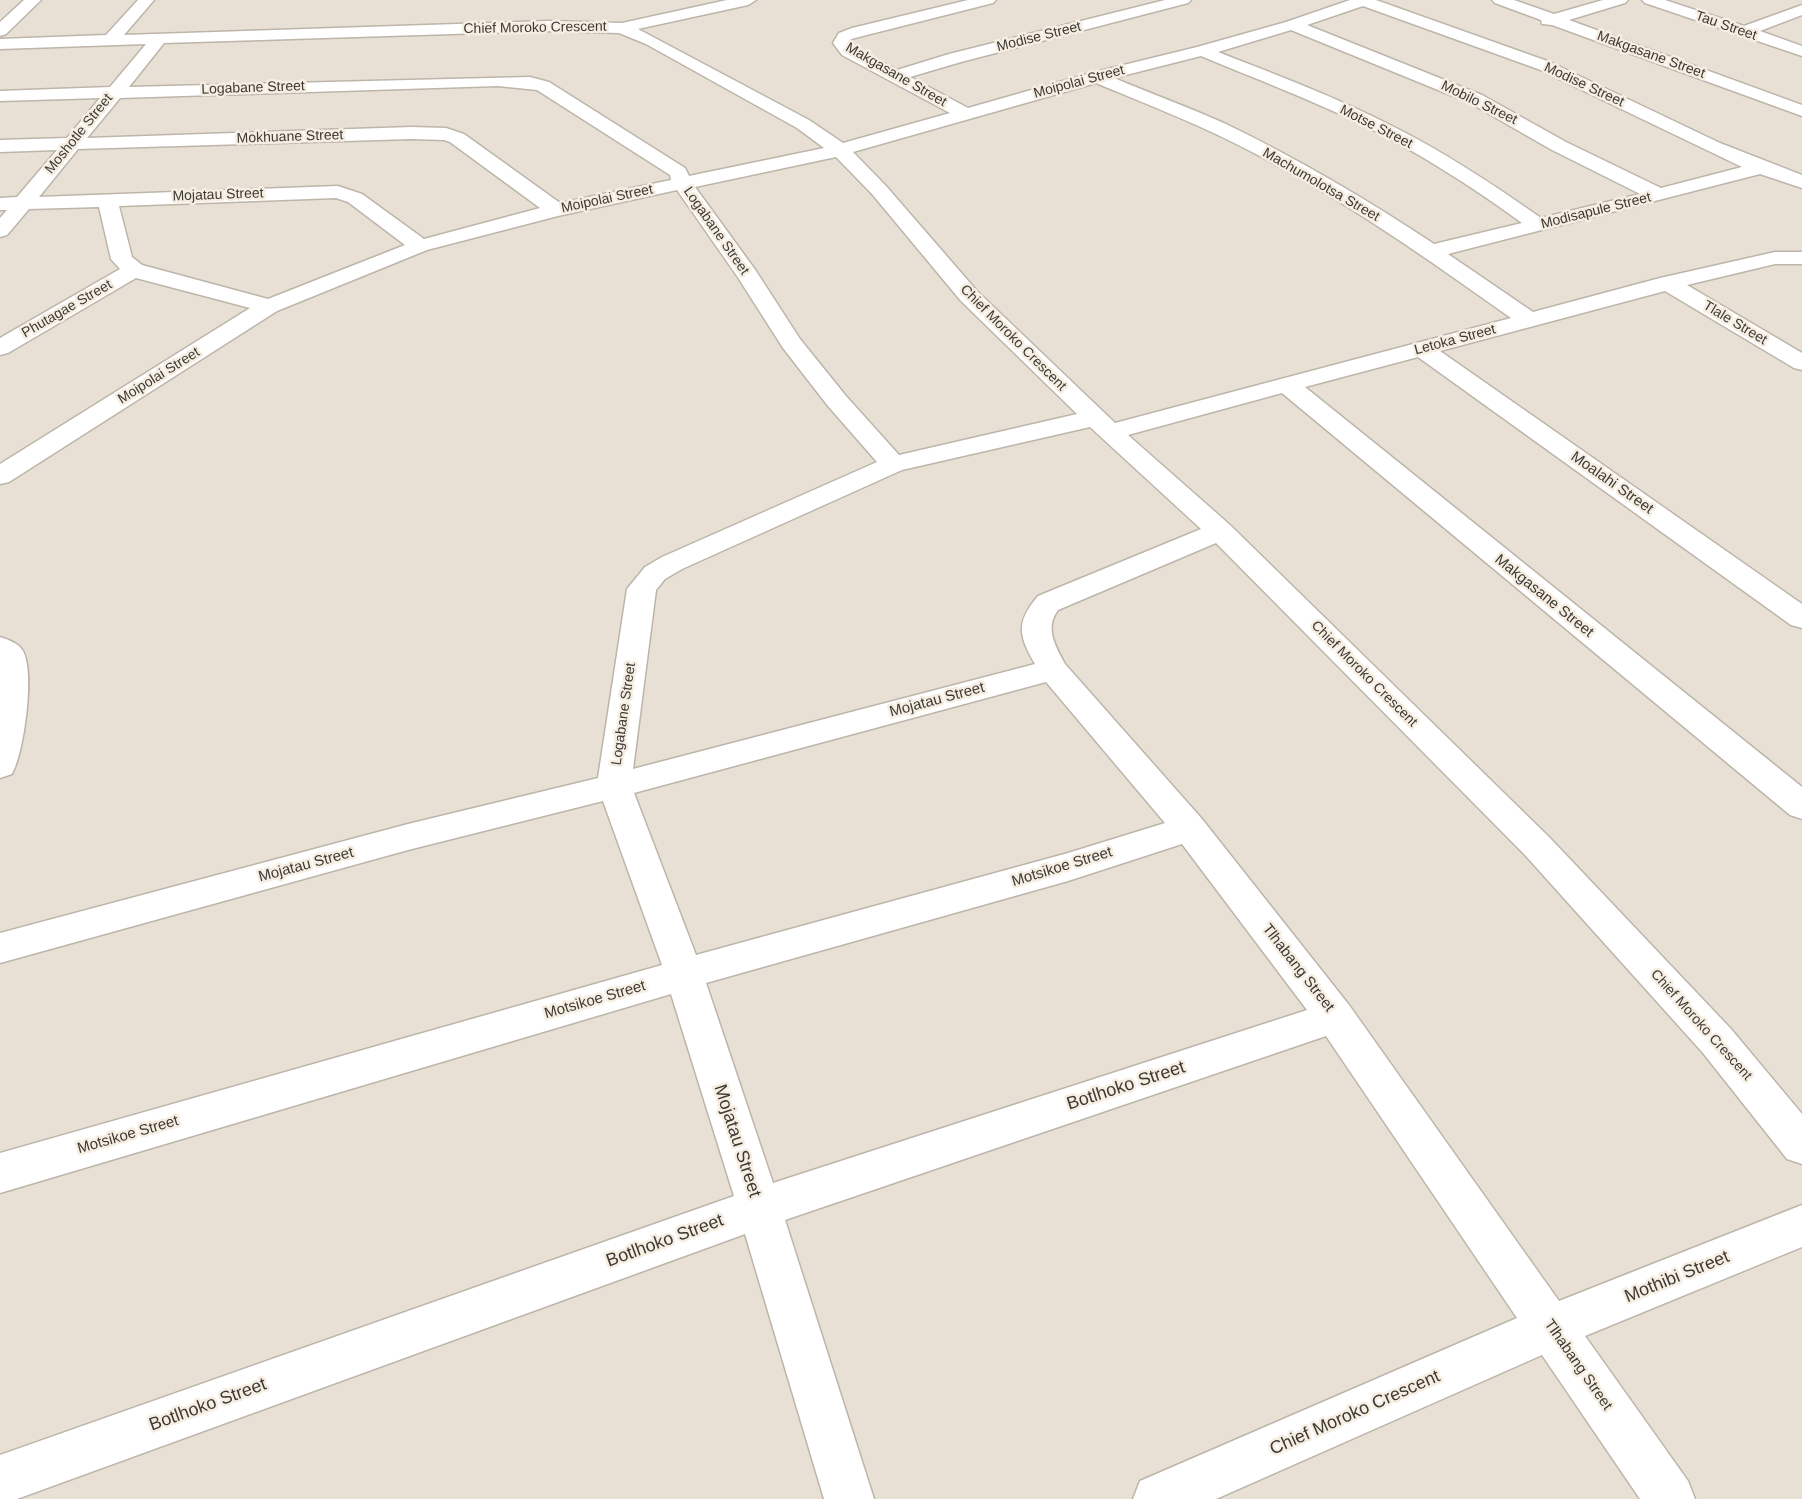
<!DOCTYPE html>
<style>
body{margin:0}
canvas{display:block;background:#e9e0d5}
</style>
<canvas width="1802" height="1499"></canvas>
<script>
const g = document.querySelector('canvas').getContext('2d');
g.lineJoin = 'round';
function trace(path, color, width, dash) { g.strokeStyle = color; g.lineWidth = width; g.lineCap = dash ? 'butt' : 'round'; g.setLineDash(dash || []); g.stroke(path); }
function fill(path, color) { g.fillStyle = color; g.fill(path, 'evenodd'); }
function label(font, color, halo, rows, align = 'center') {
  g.font = font + ' Helvetica,sans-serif'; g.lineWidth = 5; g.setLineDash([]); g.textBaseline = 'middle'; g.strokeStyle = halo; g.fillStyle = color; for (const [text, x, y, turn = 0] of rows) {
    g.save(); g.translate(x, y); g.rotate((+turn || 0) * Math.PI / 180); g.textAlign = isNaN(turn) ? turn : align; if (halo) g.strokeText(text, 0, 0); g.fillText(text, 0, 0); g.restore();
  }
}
const minor = new Path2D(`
 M24 0H41L6 34 0 36V22Z
 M138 0H154L124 35 548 21 622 23 727 0H756L748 5 638 29 809 120 843 143 950 113 842 55 833 43 839 33 852 28 968 0H996L993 3 851 39 849 43 854 47 897 70 949 54 1165 0H1191L1188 3 961 62 910 77 968 108 1091 73 1197 47 1286 22 1350 0H1376L1550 62 1720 143 1802 175V188L1760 174 1448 254 1533 312 1660 278 1775 252H1802V264H1775L1687 285 1802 353V370L1794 368 1665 291 1440 351 1802 604V628L1791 625 1418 357 1305 387 1802 787V819L1790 815 1282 393 1128 435 1230 525 1549 837 1731 1029 1802 1114V1164L1787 1159 1703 1053 1525 855 1216 543 1058 610C1044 628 1056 647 1065 664L1202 819 1349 1005 1559 1301 1802 1205V1247L1585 1336 1688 1481 1695 1499H1640L1542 1355 1216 1499H1133L1140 1481 1517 1318 1326 1036 785 1220 874 1499H824L745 1234 17 1499H0V1455L734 1196 671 994 0 1193V1153L662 965 603 801 408 850 0 963V933L408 824 598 778 627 589 645 567 662 557 877 462 828 406 783 348 737 276 677 190 558 216 427 250 277 311 9 482 0 484V464L250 308 136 278 8 353 0 355V338L120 269 111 259 99 207 29 209 7 235 0 237V218L7 210H0V198L17 197 57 150 0 152V140L67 138 100 98 0 101V91L110 87 146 44 0 49V39L106 35ZM1363 6 1538 69 1742 167 1661 188 1566 142 1482 95 1307 25ZM1291 30 1470 103 1552 150 1640 194 1541 218C1494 185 1446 153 1394 127 1338 98 1277 75 1218 52ZM548 31 619 33 646 44 797 128 824 148 689 176 685 168 549 82 530 77 129 87 164 43ZM1201 56C1254 78 1309 99 1361 124 1418 152 1471 186 1522 223L1434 244C1368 200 1300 160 1228 125 1191 108 1152 94 1114 78ZM1096 83C1149 105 1203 126 1254 153 1344 200 1428 259 1511 318L1115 423 977 291 886 186 853 152ZM498 86 537 90 670 175 671 180 560 203 464 134 446 128 411 127 87 138 120 98ZM411 139 444 140 450 142 540 208 424 239 362 194 338 186 39 197 78 149ZM836 157 872 194 961 301 1077 414 899 455 846 396 800 339 756 271 695 187ZM336 198 348 202 405 245 268 299 142 265 132 257 119 206ZM1090 427 1201 529 1038 596C1015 623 1019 636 1035 664L633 769 656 590 665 579 682 569 902 470ZM1046 682 1165 823 1068 853 696 955 634 793ZM1182 844 1307 1010 773 1183 706 983 1068 881Z
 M1492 0H1514L1554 14 1603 0H1628L1625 3 1569 20 1802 105V116L1552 25 1542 24 1541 20 1495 3Z
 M1642 0H1665L1744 26 1802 5V15L1760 31 1802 46V56L1645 3Z
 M0 637C9 640 18 643 23 651 35 673 24 753 12 774L0 778Z`);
trace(minor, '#bdb5aa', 3);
fill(minor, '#fff');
label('14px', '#3d3a35', '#f6eee2', [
 ["Tau Street",1726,26,19],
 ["Chief Moroko Crescent",535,28,-1],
 ["Modise Street",1039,37,-14],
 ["Makgasane Street",1651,55,20],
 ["Makgasane Street",896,75,30],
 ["Moipolai Street",1079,82,-15],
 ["Modise Street",1584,85,25],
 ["Logabane Street",253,88,-2],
 ["Mobilo Street",1479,103,26],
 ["Motse Street",1376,127,27],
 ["Moshotle Street",79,134,-51],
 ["Mokhuane Street",290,137,-2],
 ["Machumolotsa Street",1321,185,30],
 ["Mojatau Street",218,195,-2],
 ["Moipolai Street",607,199,-12],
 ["Modisapule Street",1596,211,-14],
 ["Logabane Street",716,231,55],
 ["Phutagae Street",67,309,-30],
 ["Tlale Street",1735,323,31],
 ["Chief Moroko Crescent",1013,338,45],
 ["Letoka Street",1455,340,-15],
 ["Moipolai Street",159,376,-32],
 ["Chief Moroko Crescent",1364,674,45],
 ["Logabane Street",624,714,-82],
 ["Chief Moroko Crescent",1701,1025,48]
]);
label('15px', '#3d3a35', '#f6eee2', [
 ["Moalahi Street",1612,483,35],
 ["Makgasane Street",1544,596,39],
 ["Mojatau Street",937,700,-15],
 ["Mojatau Street",306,865,-15],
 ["Motsikoe Street",1062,867,-17],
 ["Tlhabang Street",1298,968,52],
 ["Motsikoe Street",595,1000,-16],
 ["Motsikoe Street",128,1135,-16],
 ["Tlhabang Street",1578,1365,55]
]);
label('18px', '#3d3a35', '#f6eee2', [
 ["Botlhoko Street",1126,1086,-18],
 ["Mojatau Street",737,1141,72],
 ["Botlhoko Street",665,1241,-20],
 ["Mothibi Street",1677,1277,-22],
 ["Botlhoko Street",208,1405,-20],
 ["Chief Moroko Crescent",1355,1413,-24]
]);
</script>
